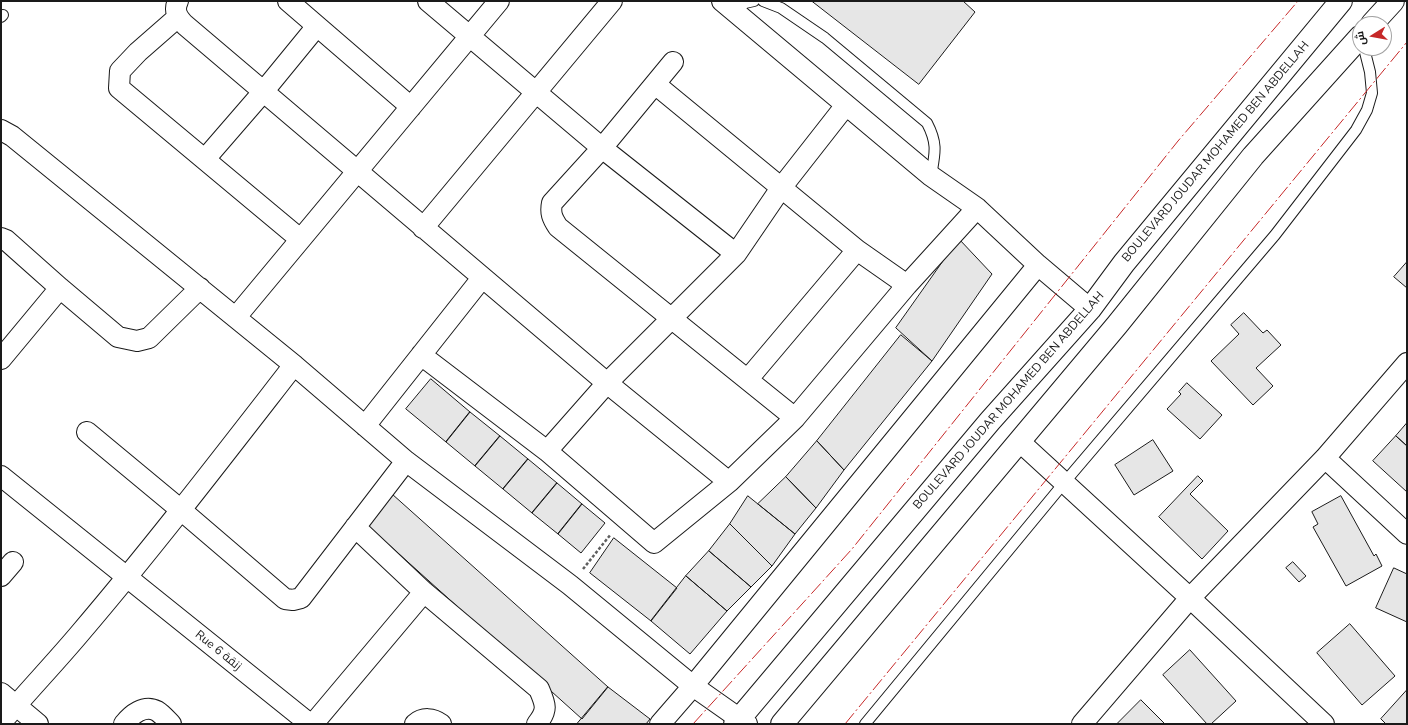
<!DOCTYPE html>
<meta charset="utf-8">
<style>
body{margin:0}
#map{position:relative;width:1408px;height:725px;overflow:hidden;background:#fff;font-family:"Nunito Sans",Cairo,sans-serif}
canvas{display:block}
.frame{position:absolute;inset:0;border:2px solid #1a1a1a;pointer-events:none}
.north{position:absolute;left:1352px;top:16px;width:40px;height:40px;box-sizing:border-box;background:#fff;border:1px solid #a3a3a3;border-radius:50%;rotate:259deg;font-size:11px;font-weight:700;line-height:16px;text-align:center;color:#1a1a1a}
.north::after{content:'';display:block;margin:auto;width:14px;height:18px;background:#c62828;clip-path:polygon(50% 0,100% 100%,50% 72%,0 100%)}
</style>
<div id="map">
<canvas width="1408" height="725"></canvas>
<div class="frame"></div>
<div class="north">ش</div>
</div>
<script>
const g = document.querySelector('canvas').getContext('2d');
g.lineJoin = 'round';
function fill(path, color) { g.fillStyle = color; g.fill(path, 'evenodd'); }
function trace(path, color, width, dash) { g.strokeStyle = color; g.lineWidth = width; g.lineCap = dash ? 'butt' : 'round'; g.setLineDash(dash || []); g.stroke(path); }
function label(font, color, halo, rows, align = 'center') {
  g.font = font + ' "Nunito Sans",Cairo,sans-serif'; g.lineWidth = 3; g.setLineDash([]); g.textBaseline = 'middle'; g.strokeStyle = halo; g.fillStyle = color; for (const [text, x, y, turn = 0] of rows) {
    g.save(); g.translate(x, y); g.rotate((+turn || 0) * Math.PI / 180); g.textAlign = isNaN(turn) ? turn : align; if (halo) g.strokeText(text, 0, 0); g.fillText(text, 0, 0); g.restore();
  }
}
const building = new Path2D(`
 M812 1H963L975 12 919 84Z
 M959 239 992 274 932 361 896 328Z
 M1407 262V288L1394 277Z
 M1244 313 1263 333 1267 330 1281 345 1256 368 1273 386 1253 405 1211 361 1239 334 1231 325Z
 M901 335 932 361 844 470 817 441Z
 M431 379 470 412 446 442 406 409Z
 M1187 383 1222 415 1200 439 1167 409 1181 394 1179 392Z
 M470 412 500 436 475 466 446 442Z
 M1407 423V446L1396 436Z
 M500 436 528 459 503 489 475 466Z
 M1396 436 1407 446V492L1373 461Z
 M1153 440 1173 471 1134 495 1115 465Z
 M817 441 844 470 816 508 786 477Z
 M528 459 557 483 532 513 503 489Z
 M1198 476 1203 481 1190 494 1228 531 1202 559 1159 517Z
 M786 477 816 508 795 534 758 504Z
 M557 483 582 504 558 534 532 513Z
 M392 494 608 687 582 719 368 526Z
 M748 496 795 534 772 566 730 524Z
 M1341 496 1374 556 1376 554 1382 566 1346 586 1313 527 1318 524 1312 512Z
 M582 504 605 523 581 553 558 534Z
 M730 524 772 566 751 587 709 551Z
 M614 538 677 588 651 621 590 573Z
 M709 551 751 587 727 611 686 576Z
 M1293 562 1306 576 1299 582 1286 568Z
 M1394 568 1407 574V622L1376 608Z
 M686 576 727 611 690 654 651 621Z
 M1350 624 1395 676 1362 705 1317 653Z
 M1190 650 1236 701 1211 724H1207L1163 675Z
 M608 687 650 719 646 724H577Z
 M1407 690V724H1386L1381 719Z
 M1141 700 1165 724H1117Z`);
fill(building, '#e6e6e6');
trace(building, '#1a1a1a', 1);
const service = new Path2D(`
 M763 1 781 8 825 38 927 123C938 144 935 153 931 176
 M735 12 745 3 754 1
 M1 17 3 15
 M865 724 1064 483 1275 235 1356 130 1367 110 1372 93 1370 72 1364 48`);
const minor = new Path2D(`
 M178 1C173 11 178 18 185 25L607 383 729 482
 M288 1 411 107
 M428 1 602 148 736 254
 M722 1 931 176 977 208 1038 265 1090 309
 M178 17 138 52 120 71 119 88 300 239
 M673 62 602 148 552 203C550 213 552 218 558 227L795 418
 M655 84 857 250 907 285
 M1 130 12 136 294 365 406 461 570 585 693 686 747 724
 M205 159 263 92 317 26
 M423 228 612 1
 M1 238 6 240 60 288 118 337 137 341 149 338 200 288
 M236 317 499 1
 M421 355 547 451 654 543 729 482 795 418 907 285 977 208
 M1 359 60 288
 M748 379 857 250
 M365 426 482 278
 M87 432 181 510 285 599 293 600 301 598 406 461
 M1020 442 1190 598 1324 724
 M547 451 607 383 736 254 781 188 846 105
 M1325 458 1407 534
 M1 476 310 724
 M355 527 424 592 539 689C546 705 548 710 537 724
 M1 576 13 562
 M1 693 38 724
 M1 723C27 692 55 663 81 632 155 545 224 455 294 365
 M124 724C131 715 144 704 157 711 162 714 167 720 171 724
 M313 724 424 592
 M415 724C423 717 433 718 441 724
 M660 724 693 686 1038 265
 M1082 724 1190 598 1325 458 1407 363`);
const secondary = new Path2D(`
 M1372 24 1393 1
 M735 724 990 421 1090 309 1124 263 1341 1
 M782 724 1117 325 1253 156 1360 37`);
trace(service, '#1a1a1a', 12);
trace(minor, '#1a1a1a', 22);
trace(secondary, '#1a1a1a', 24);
trace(new Path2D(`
 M583 569 611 534`), '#5f5f5f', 2.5, [3, 2]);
trace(service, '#fff', 10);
trace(minor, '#fff', 20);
trace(secondary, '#fff', 22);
trace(new Path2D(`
 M693 724 852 549 1178 141 1298 1
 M845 724 1407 42`), '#c62828', 1, [14, 3, 2, 3]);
label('12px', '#1a1a1a', '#fff', [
 ["BOULEVARD JOUDAR MOHAMED BEN ABDELLAH",1216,152,-50],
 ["BOULEVARD JOUDAR MOHAMED BEN ABDELLAH",1009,401,-49],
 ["Rue 6 زنقة",218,651,39]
]);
</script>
